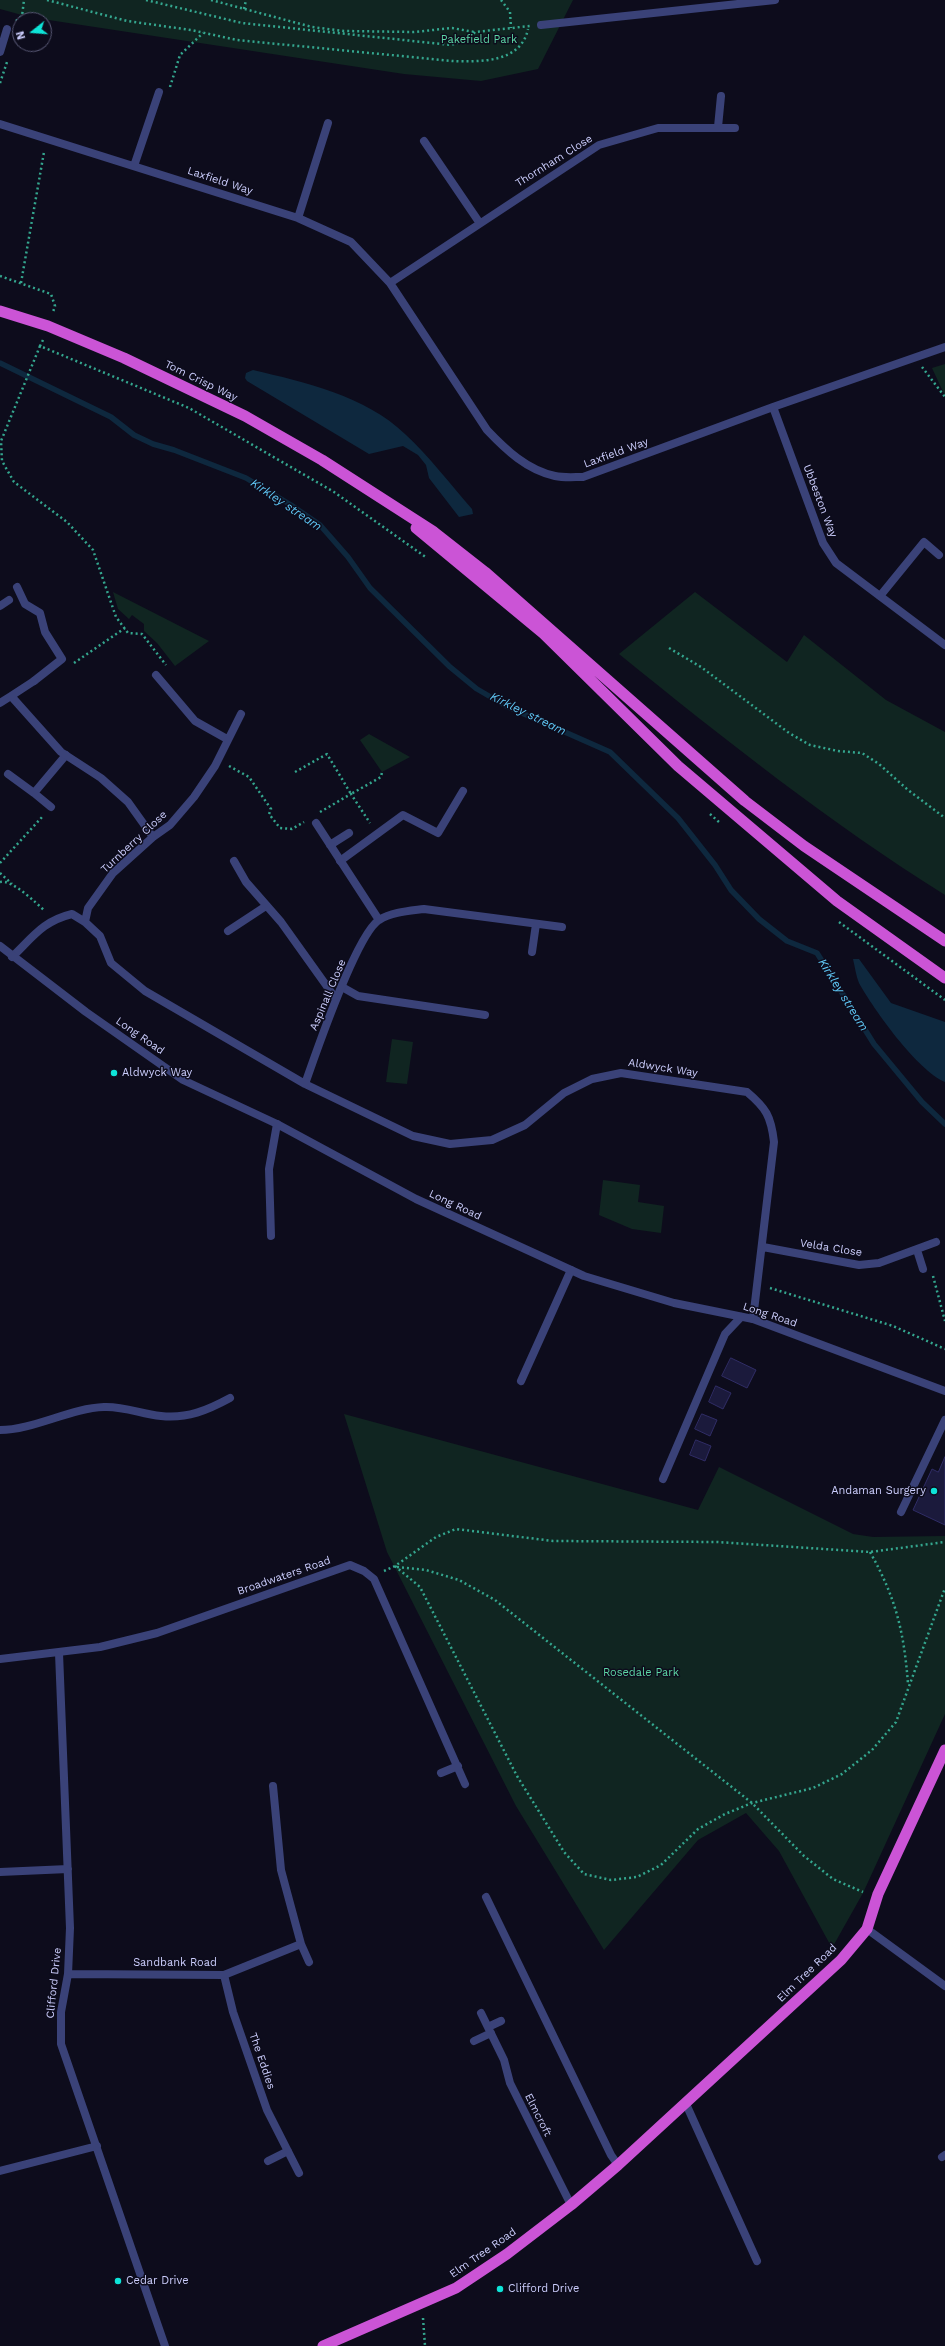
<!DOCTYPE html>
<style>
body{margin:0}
#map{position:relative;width:945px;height:2346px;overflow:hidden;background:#0d0c1c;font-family:"Work Sans",sans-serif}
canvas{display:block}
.north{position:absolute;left:12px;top:12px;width:40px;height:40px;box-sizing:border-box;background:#0d0c1c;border:1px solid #595976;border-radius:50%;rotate:253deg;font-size:11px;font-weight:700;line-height:16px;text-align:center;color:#cbcdfc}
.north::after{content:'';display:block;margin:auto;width:14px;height:18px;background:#0ee4d8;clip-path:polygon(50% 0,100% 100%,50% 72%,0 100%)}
</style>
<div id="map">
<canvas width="945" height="2346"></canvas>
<div class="north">N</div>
</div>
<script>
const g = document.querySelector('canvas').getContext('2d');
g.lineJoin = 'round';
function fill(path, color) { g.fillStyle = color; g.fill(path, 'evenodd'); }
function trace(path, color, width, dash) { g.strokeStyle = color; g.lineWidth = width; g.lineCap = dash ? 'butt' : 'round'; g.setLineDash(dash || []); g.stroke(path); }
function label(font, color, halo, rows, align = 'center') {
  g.font = font + ' "Work Sans",sans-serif'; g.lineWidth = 3; g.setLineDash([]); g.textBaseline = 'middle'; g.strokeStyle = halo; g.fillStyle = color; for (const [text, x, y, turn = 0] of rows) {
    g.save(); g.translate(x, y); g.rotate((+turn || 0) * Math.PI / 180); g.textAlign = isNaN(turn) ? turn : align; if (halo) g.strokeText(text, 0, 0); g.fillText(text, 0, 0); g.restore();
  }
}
fill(new Path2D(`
 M0 0H573L538 69 481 81 404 74 29 17 0 9Z
 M945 364V396L932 368Z
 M113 592 209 641 175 666 157 643 144 631V624L132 615 129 619 118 609Z
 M695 592 787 662 804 635 886 700 945 732V895C830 823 724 739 619 654Z
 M369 734 410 757 382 772 360 740Z
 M392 1039 413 1042 407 1084 386 1082Z
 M603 1180 640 1185 638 1202 664 1206 661 1233 632 1229 599 1215Z
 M344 1414 698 1510 719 1467 853 1534 873 1537 945 1536V1714L863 1893 832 1948 779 1851 746 1813 698 1840 604 1950 516 1806 387 1552Z`), '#102521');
fill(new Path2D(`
 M253 370C304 382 366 396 405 434 429 456 450 484 472 509L473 514 459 517 429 478 426 465 418 455 403 446 369 454 247 381 245 378 246 373Z
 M853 959H859L891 1003 945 1022V1082C917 1070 874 1010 859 983 856 976 855 967 853 959Z`), '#0e283e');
trace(new Path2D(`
 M0 363 111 417 134 435 153 444 174 450 246 478 291 505 320 525 348 557 370 588 449 666 477 689 506 706 610 752 678 818 715 865 731 890 759 919 787 941 817 953 874 1044 922 1102 945 1124`), '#0e283e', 5.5);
const building = new Path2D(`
 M731 1358 756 1370 747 1388 722 1376Z
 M716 1386 731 1393 723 1409 709 1402Z
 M702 1414 717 1420 710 1436 695 1429Z
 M696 1440 711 1446 705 1461 690 1455Z
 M945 1457V1525L913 1510 932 1469 938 1472Z`);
fill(building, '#1b1a3c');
trace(building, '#302d66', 1);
trace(new Path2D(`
 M47 0 127 21 191 30 237 40 452 61C480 62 521 63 528 29
 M146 0 242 23 451 45 469 39 475 32 530 26
 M211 0 312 27 344 31 414 32 452 28 474 32
 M501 0 510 12 511 28
 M244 9 246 0
 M16 21 22 16 24 0
 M0 83 7 62
 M170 87 180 55 203 33
 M0 276 51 294 55 306 53 312
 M21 283 44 152
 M43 340 40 346 189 408 334 492 427 558
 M40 346 1 441 2 461 14 482 67 522 93 550 116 617 128 633 142 634 166 665
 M922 367 945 397
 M669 648 701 667 789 733 810 745 838 751 862 753 879 764 908 790 945 818
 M74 663 125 628
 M229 766 249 777 271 809 269 814 280 828 292 829 304 822
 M295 772 327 754 351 794 381 777 382 772
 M320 812 351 794 370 823
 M710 814 720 823
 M0 863 43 816
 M0 873 12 884
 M0 882C12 879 36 903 45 911
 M839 922 945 1000
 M933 1276 945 1321
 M770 1288 893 1326 945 1349
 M870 1552C896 1598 904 1632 908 1684
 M395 1566 420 1587 517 1776 564 1852 584 1874 611 1880 637 1877 661 1865 698 1829 725 1814 752 1803 813 1788 842 1774 872 1750 896 1722 945 1588
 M397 1567 426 1570 459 1580 495 1600 752 1803 804 1856 833 1879 863 1892
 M384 1571 395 1566 436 1537 456 1529 553 1541 717 1542 870 1552 945 1542
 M423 2318 425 2346`), '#34a68e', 2.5, [2, 3]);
trace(new Path2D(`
 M0 52 7 29
 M17 587 25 604 40 613 45 632 62 659 34 681
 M880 596 924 542 939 555
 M0 606 9 600
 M8 774 34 793 66 755
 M34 793 51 807
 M234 861 246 882 281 922 336 999
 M340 861 403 815 438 833 463 791
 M228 931 266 906
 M342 987 358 996 485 1015
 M271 1236 269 1169 277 1124
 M521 1381 571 1270
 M663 1479 725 1334 741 1317
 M901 1512 945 1420
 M686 2104 757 2261`), '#3a4278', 8);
trace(new Path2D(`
 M541 25 775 0
 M0 124 298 218 351 242 390 283 487 430C506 450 527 470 555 476 564 478 574 477 583 477L773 407 945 347
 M718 127 721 96
 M424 141 479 222
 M134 166 159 92
 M298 218 328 123
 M390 283 599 145 658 128H735
 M773 407 823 543 836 563 945 645
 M156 675 195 721 227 739
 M11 696 34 681
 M0 703 11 696 61 752 101 778 128 802 153 837
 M316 823 379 920
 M330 845 349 833
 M85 922 88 908 113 873 153 837 170 825 194 797 215 766 241 714
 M532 952 536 924
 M12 957C33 937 43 921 72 914L85 922 100 936 111 963 145 991 305 1084 413 1136 450 1144 492 1140 525 1125 564 1093 592 1079 621 1073 747 1092C766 1108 771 1116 774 1142L753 1319
 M305 1084C316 1053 356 935 379 920 392 912 409 911 424 909L562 927
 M763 1247 859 1265 879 1263 936 1242
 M917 1250 923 1269
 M0 1430C33 1430 71 1408 104 1407 124 1406 141 1414 161 1416 187 1419 208 1410 230 1398
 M59 1653 70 1928 68 1974 61 2012V2044L165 2346
 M0 1659 100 1647 157 1633 350 1565 364 1571 374 1579 465 1784
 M441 1773 458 1766
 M0 1872 68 1869
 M486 1897 611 2155 618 2165
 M301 1944 309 1962
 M68 1974 224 1975 301 1944 281 1870 273 1786
 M224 1975 233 2012 267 2110 299 2173
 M481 2013 504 2060 510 2083 571 2205
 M488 2027 501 2021
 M474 2041 491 2033
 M942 2157 945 2155
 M268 2161 288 2151
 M0 2171 97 2146`), '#3a4278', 8);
trace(new Path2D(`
 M0 946 86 1012 183 1080 277 1124 416 1199 584 1276 674 1303 753 1319 945 1391
 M867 1929 945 1986`), '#3a4278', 8);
trace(new Path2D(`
 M0 311 48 326 124 358 245 416 322 460 434 532 485 572 745 801 804 846 945 941
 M416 528 544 634 678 766 837 901 945 978
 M323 2346 456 2288 507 2254 571 2205 618 2165 841 1960 867 1929 878 1894 945 1750`), '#cb54d6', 11);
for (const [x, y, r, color] of [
 [114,1073,4,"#0ee4d8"],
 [934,1491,4,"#0ee4d8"],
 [118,2281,4,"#0ee4d8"],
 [500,2289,4,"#0ee4d8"]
]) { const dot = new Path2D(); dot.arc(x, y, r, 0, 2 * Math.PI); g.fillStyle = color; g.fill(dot); trace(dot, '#0d0c1c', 1.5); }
label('11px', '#5dd6a5', '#0d0c1c', [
 ["Pakefield Park",479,40],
 ["Rosedale Park",641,1673]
]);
label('11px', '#cbcdfc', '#0d0c1c', [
 ["Thornham Close",554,161,-32],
 ["Laxfield Way",220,181,18],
 ["Tom Crisp Way",201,381,26],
 ["Laxfield Way",616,453,-20],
 ["Ubbeston Way",820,501,69],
 ["Turnberry Close",134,842,-43],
 ["Aspinall Close",328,995,-67],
 ["Long Road",140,1036,35],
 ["Aldwyck Way",663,1068,9],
 ["Long Road",455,1205,25],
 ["Velda Close",831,1248,9],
 ["Long Road",770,1315,18],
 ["Broadwaters Road",284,1576,-19],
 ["Sandbank Road",175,1963],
 ["Elm Tree Road",807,1973,-44],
 ["Clifford Drive",54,1983,-84],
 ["The Eddies",262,2061,71],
 ["Elmcroft",538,2115,63],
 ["Elm Tree Road",483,2253,-35]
]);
label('11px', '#cbcdfc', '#0d0c1c', [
 ["Aldwyck Way",122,1073],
 ["Andaman Surgery",926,1491,"right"],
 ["Cedar Drive",126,2281],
 ["Clifford Drive",508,2289]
], 'left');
label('italic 12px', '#5fc7f5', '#0d0c1c', [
 ["Kirkley stream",286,505,34],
 ["Kirkley stream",528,714,26],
 ["Kirkley stream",843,995,58]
]);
</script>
